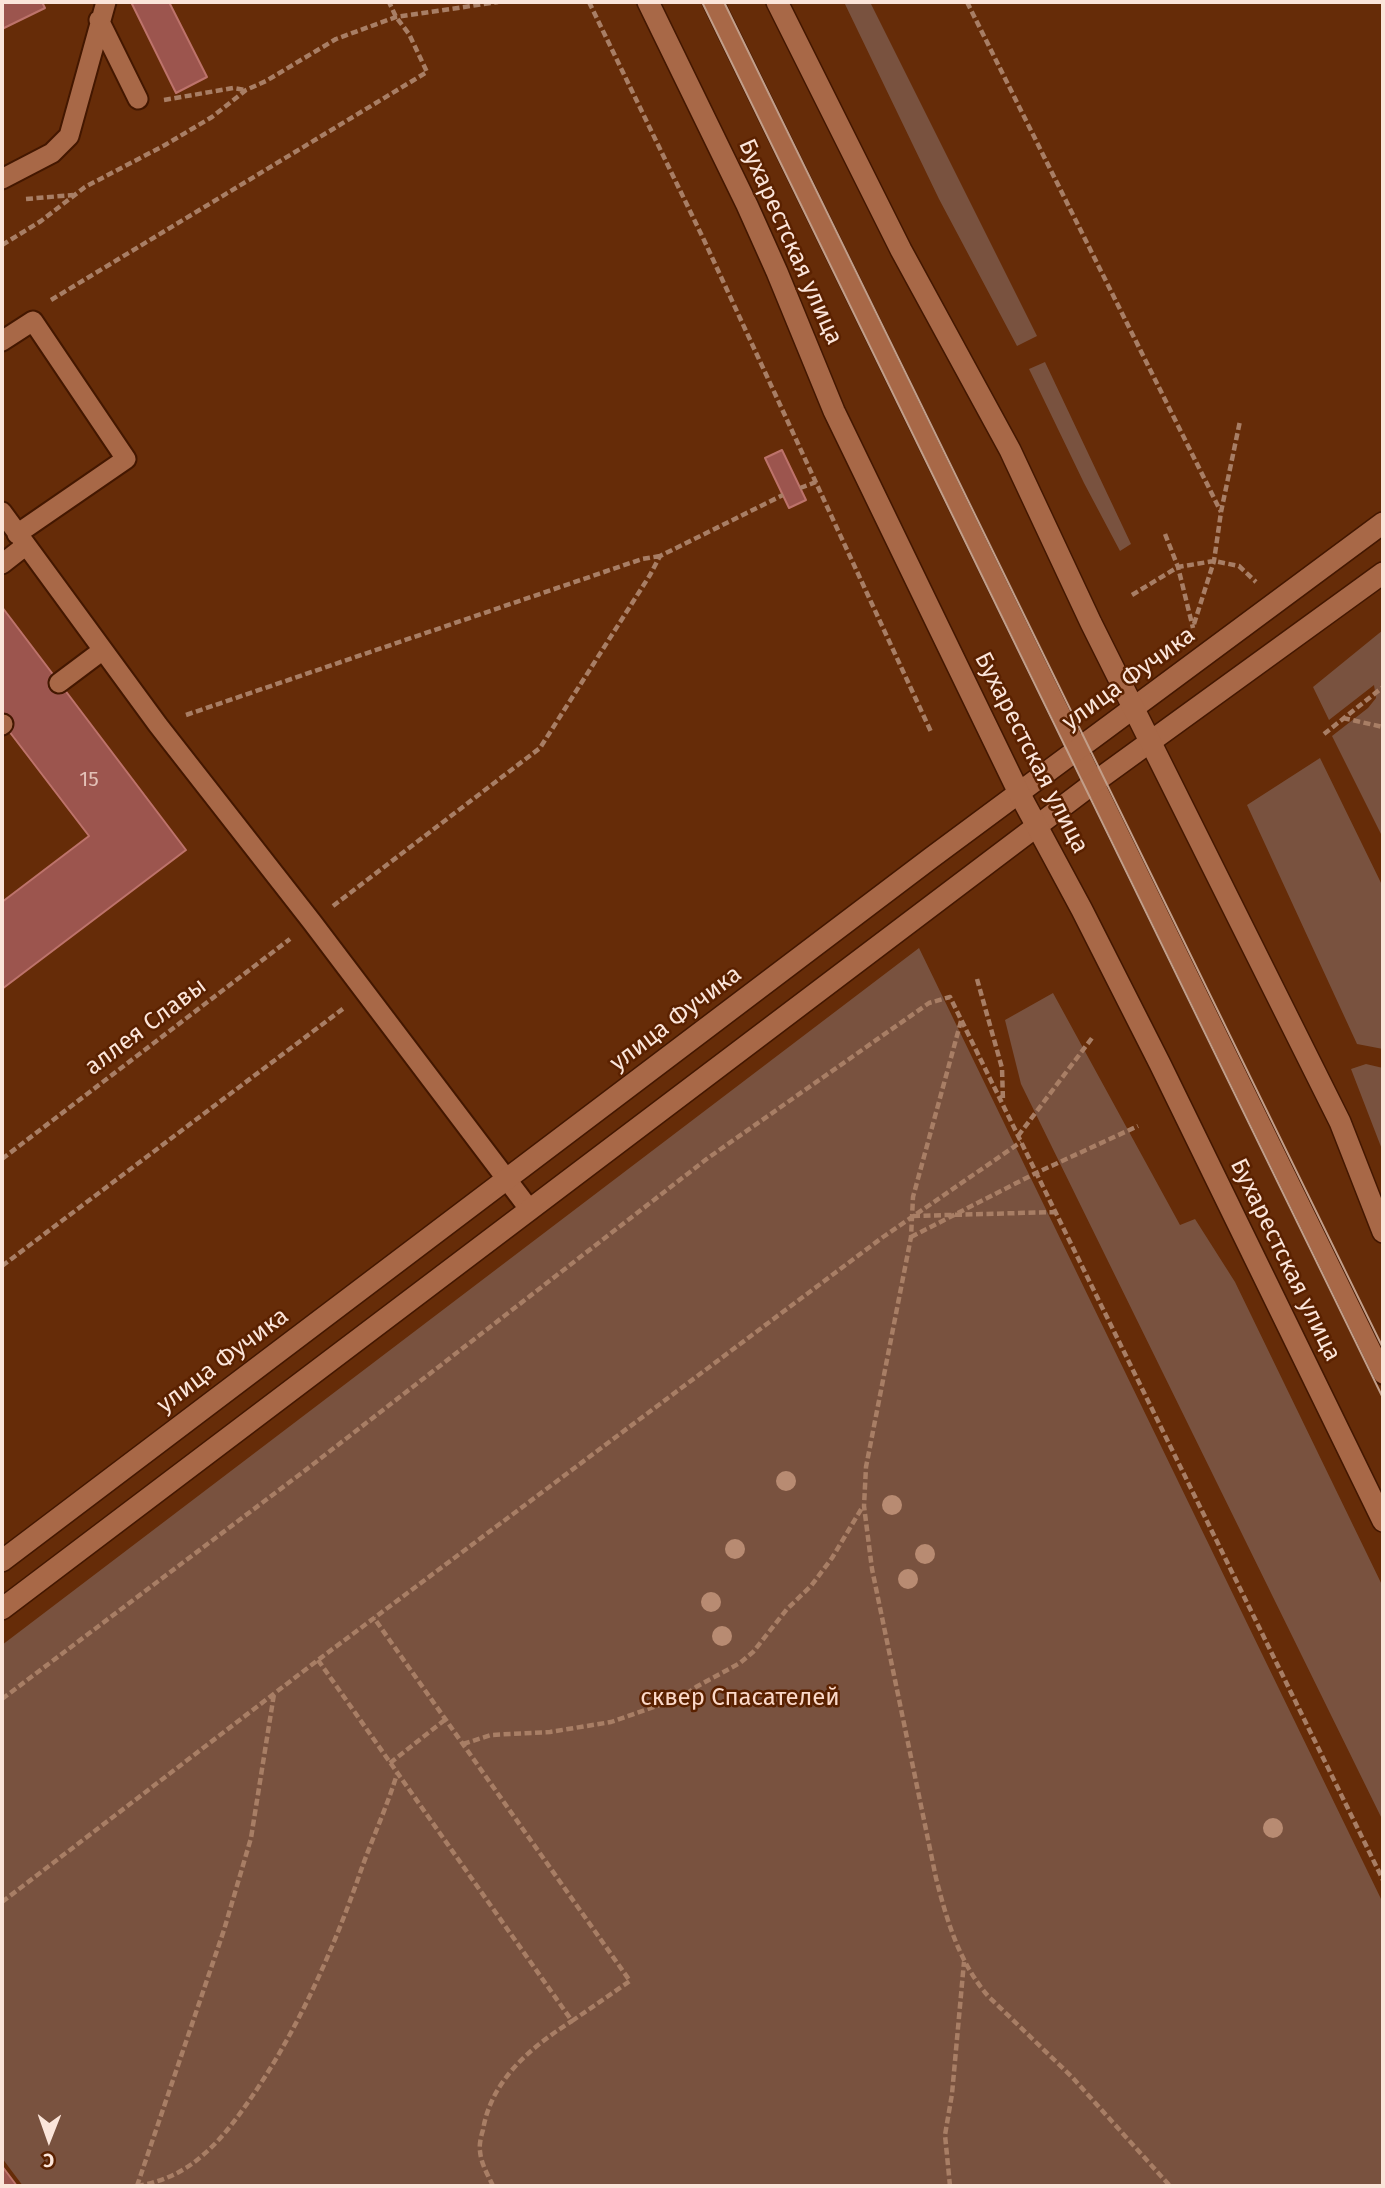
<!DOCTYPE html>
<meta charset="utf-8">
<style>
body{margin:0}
#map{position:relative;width:1385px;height:2188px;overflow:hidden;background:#662c08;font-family:"Fira Sans",sans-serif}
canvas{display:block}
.frame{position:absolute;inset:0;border:4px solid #fbe5da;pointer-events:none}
.north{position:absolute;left:14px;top:2104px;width:70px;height:70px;-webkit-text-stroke:5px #5a2100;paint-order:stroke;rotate:181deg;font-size:19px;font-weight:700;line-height:28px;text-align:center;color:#fbe5da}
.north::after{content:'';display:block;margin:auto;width:24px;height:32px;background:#fbe5da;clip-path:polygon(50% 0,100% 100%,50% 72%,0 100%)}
</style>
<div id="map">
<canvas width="1385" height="2188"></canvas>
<div class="frame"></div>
<div class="north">С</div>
</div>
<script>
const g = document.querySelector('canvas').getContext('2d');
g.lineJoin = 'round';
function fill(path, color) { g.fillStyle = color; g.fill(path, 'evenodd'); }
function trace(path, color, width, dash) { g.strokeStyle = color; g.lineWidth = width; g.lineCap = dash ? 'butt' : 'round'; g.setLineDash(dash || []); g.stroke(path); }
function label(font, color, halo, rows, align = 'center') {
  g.font = font + ' "Fira Sans",sans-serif'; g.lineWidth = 5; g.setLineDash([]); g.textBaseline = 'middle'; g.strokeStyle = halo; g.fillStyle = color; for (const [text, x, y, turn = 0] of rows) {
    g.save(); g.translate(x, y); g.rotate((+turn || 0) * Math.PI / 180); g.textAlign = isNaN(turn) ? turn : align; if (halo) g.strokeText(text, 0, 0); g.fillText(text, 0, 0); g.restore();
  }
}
fill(new Path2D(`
 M844 2H870L1037 336 1017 346 939 199Z
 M1045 362 1131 544 1120 551 1084 483 1029 369Z
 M1383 630V838L1332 736 1368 708 1376 698 1374 685 1329 720 1313 687Z
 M1320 758 1383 887V1049L1357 1044 1247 805Z
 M919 948 1383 1903V2186H23L2 2158V1645Z
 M1053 993 1180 1225 1195 1219 1235 1282 1383 1587V1821L1021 1084 1005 1020Z
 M1366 1064 1383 1068V1152L1351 1069Z`), '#79523f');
const building = new Path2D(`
 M2 2H42L45 8 2 29Z
 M131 2H169L207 77 176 93Z
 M782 450 806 500 789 508 765 458Z
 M2 607 186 850 2 989V902L89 836 2 722Z
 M2 2166 17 2186H2Z`);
fill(building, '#9c554e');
trace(building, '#bd736b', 2);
const lane = new Path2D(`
 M713 2 1383 1374
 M99 20 138 99
 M2 179 52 153 69 136 106 2
 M2 341 33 321 126 459 17 534
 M2 512 158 725 312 922 530 1210
 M2 564 25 546
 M59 683 103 650
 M2 725 3 724`);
const street = new Path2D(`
 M2 1561 931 858 1383 523
 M2 1609 1103 776 1383 573`);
const secondary = new Path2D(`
 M648 2 747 205 777 272 834 411 1019 793 1082 910 1160 1064 1383 1521
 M777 2 901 250 1010 450 1091 623 1340 1122 1383 1232`);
trace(lane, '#431700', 23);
trace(street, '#431700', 24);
trace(secondary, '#431700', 24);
trace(new Path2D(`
 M589 2 704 240 932 734
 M967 2 1221 512
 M164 100 233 88 245 90
 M26 199 73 195
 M2 245 41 221 85 187 165 145 212 117 246 90 266 81 336 39 396 17 498 2
 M51 300 427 72 409 34 396 17 389 2
 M800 488 816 482
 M1165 534 1178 567 1193 628
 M1132 595 1178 567 1214 561 1239 566 1256 582
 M1194 624 1214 561 1221 512 1240 421
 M186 715 642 559 660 556
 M1343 718 1383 727
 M1324 734 1383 687
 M333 906 540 748 650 575 660 556 783 495
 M977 979 1002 1068 1003 1101
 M961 1021 913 1197 911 1237 866 1467 864 1506 872 1569 936 1878C947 1921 959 1962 988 1996L1072 2077 1170 2186
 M1018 1136 1092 1038
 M2 1159 290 939
 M913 1216 1056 1212
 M911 1237 1036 1173 1138 1126
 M2 1266 344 1008
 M318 1660 572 2021 630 1981 374 1618
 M2 1699 303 1472 708 1158 929 1003 950 997 1383 1880
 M463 1744 491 1735 550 1732 611 1722 682 1697 696 1687 740 1663 753 1652 787 1609 811 1586 832 1558 863 1506
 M390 1763 446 1719
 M2 1902 318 1660 883 1237 1021 1142
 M137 2186 224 1930 251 1838 274 1694
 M137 2186C162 2182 184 2172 203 2155 222 2139 237 2118 251 2098 297 2031 331 1955 358 1879 370 1843 386 1810 397 1774
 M493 2186C488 2175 481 2164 480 2151 479 2145 481 2136 483 2130 491 2080 531 2047 572 2021
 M950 2186 945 2135 952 2094 964 1962`), '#a87e65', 4.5, [7, 3.5]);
trace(lane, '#a86847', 19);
trace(street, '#a86847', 21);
trace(secondary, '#a86847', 21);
trace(new Path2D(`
 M702 2 1383 1398
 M724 2 1383 1348`), '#c29e89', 2);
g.fillStyle = '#b88b72';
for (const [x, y] of [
 [786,1481],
 [892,1505],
 [735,1549],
 [925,1554],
 [908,1579],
 [711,1602],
 [722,1636],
 [1273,1828]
]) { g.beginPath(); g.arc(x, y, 10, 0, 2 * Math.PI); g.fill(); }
label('21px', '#e3c1b7', null, [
 ["15",89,780]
]);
label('24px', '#fbe5da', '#5a2100', [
 ["Бухарестская улица",790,242,66],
 ["улица Фучика",1129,679,-36],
 ["Бухарестская улица",1031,753,63],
 ["улица Фучика",676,1019,-37],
 ["аллея Славы",146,1027,-37],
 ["Бухарестская улица",1285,1260,64],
 ["улица Фучика",223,1361,-37]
]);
label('24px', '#fbd9c9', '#5a2100', [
 ["cквер Спасателей",740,1698]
]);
</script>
